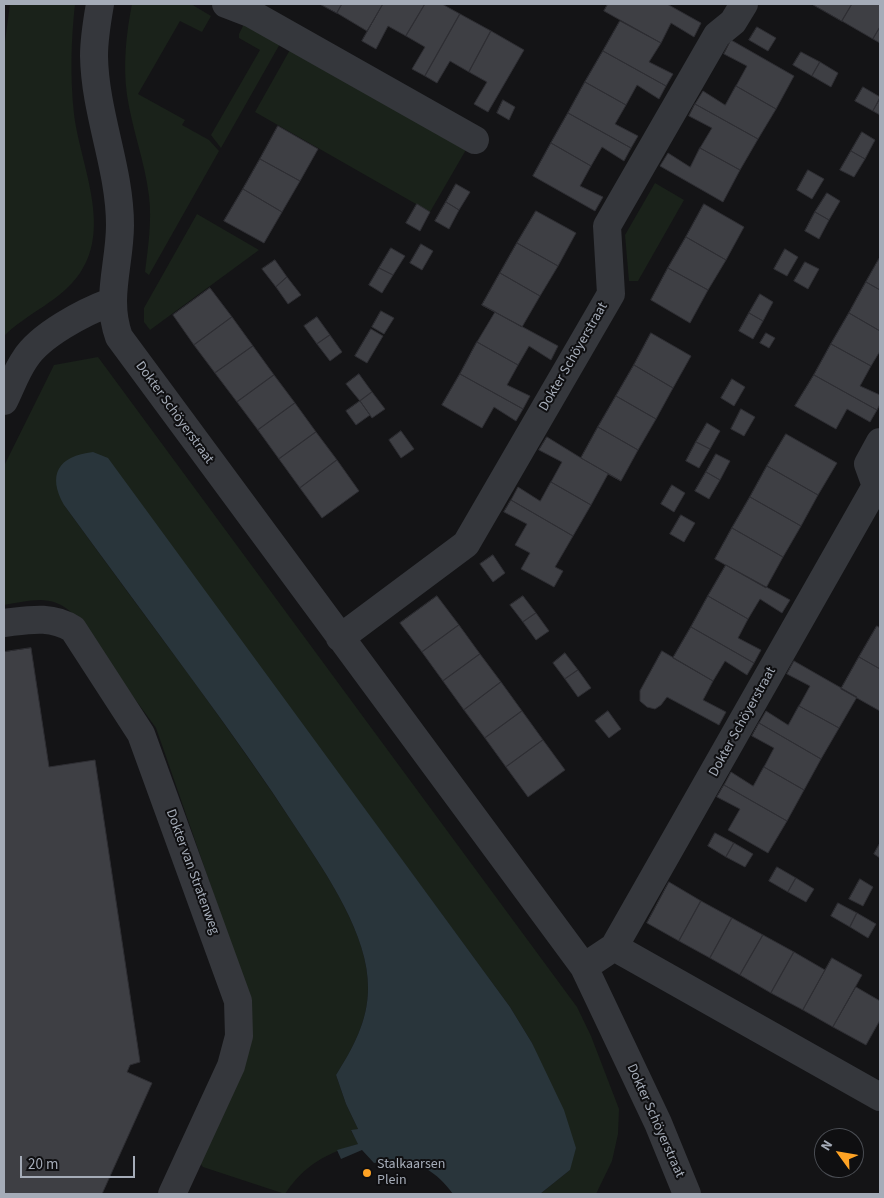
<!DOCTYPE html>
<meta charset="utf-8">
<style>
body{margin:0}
#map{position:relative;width:884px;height:1198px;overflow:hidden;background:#141416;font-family:"Source Sans 3",sans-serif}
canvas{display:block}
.frame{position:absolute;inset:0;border:5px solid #a5acb8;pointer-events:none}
.north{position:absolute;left:814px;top:1128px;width:50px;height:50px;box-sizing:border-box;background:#0f0f11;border:1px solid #4b4e54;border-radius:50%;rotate:302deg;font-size:14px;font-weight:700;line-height:20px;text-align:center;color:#a5acb8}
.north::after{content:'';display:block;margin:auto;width:18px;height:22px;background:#ffa324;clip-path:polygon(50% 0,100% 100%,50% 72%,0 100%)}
.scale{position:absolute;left:20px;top:1156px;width:115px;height:22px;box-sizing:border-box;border:2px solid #a5acb8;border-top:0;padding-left:6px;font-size:15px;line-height:18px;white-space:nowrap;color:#a5acb8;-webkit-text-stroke:4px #0f0f11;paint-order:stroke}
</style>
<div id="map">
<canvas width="884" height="1198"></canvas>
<div class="frame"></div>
<div class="north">N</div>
<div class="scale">20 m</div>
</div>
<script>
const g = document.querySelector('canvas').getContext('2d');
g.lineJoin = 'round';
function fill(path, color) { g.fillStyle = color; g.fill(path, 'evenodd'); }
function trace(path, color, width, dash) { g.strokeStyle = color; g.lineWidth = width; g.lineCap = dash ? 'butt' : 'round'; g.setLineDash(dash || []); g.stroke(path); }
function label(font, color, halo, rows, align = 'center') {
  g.font = font + ' "Source Sans 3",sans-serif'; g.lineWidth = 4; g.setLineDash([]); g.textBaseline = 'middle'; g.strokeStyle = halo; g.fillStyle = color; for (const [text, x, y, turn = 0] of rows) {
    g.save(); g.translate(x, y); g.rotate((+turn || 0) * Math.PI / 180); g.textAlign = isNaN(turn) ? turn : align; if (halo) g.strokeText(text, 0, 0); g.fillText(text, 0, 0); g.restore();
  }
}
fill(new Path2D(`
 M10 4H75C71 41 70 76 74 114 80 164 112 226 80 273 61 301 27 313 4 336V49Z
 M132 4H191L211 16 202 32 180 21 138 94 185 120 182 125 209 140 219 151 149 275 145 272C148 247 152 222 149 196 145 162 132 129 127 95 123 65 126 34 132 4Z
 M244 24 281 42 221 148 211 135 260 50 239 38V34Z
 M291 48 467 148 430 212 255 112Z
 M655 183 684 200 638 281H629L625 235Z
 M197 214 259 250 150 330 144 322V308Z
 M98 357 577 1007 591 1036 619 1109 618 1134 612 1161 596 1194H540L570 1170 532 1043 510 1007 337 772 64 505C106 563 149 621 192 679 228 729 264 779 298 831 326 873 369 936 368 988 368 1021 353 1048 336 1075L346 1104 358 1129 351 1131 359 1144C328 1152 303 1166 285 1194L203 1167 199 1162 251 1033V1002L162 745 156 728 73 614C51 593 31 601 4 605V466L54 365Z`), '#1a221a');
fill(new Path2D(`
 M93 452 108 458 510 1007 532 1043 564 1110 576 1148 570 1170 540 1194H453C432 1166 410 1156 374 1163L362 1150 341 1159 337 1150 358 1144 351 1130 358 1129 346 1104 336 1075C353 1048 368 1021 368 988 369 936 326 873 298 831 265 780 230 731 194 682 151 623 107 564 64 505 47 475 58 456 93 452Z`), '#29353b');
const building = new Path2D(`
 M320 4H342L337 13Z
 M342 4H383L367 31 337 13Z
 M383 4H425L406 36 388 26 376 49 362 41Z
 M425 4H442L460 14 425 76 412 69 425 47 406 36Z
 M608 4H667L701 23 694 37 671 23 661 43 604 11Z
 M812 4H852L842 21Z
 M852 4H880V27L873 39 842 21Z
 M460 14 491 31 469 72 450 61 437 83 425 76Z
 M620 21 661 43 649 62 673 74 666 86 603 51Z
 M757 27 776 38 768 51 749 40Z
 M880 27V43L873 39Z
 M491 31 524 50 488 112 474 104 487 82 469 72Z
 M731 40 794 76 776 109 736 86 747 66 724 54Z
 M603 51 666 86 659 99 637 85 626 105 585 82Z
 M801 52 820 62 812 76 793 65Z
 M820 62 838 73 831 87 812 76Z
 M585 82 626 105 615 124 638 136 631 148 568 113Z
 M736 86 776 109 758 139 695 104 703 91 725 105Z
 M863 87 880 97 873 111 855 101Z
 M880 99V115L873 111Z
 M503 100 515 107 509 120 497 113Z
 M695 104 758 139 740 170 700 148 712 128 689 116Z
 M568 113 631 148 624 161 602 147 591 166 551 143Z
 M278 126 318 149 300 181 260 159Z
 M862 132 875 140 865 159 851 151Z
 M551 143 591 166 580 186 603 197 595 211 533 176Z
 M700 148 740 170 723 202 660 166 668 153 690 167Z
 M851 151 865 159 854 177 840 170Z
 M260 159 300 181 282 212 243 189Z
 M808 170 824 179 812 199 797 190Z
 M456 184 470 192 459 210 446 202Z
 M243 189 282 212 264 243 224 221Z
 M827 193 840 201 829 220 815 212Z
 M446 202 459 210 449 229 435 221Z
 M417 204 430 212 420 231 406 223Z
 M704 204 744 227 726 260 686 237Z
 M536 211 576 233 558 266 517 243Z
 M815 212 829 220 819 239 805 231Z
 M686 237 726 260 708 290 668 268Z
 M517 243 558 266 540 296 500 273Z
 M421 244 433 251 422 270 410 263Z
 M391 248 405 256 393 275 379 268Z
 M785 249 798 257 787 276 774 269Z
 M880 257V290L866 282Z
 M275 260 287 277 276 287 262 269Z
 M805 262 819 269 808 289 794 281Z
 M379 268 393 275 382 293 369 285Z
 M668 268 708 290 690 323 651 300Z
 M500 273 540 296 522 327 482 305Z
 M287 277 301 295 288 304 276 287Z
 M866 282 880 290V331L849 313Z
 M210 288 232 317 194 345 173 315Z
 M760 294 773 302 763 321 749 313Z
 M482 305 558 346 551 360 529 346 518 365 477 342 495 312Z
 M381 311 394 318 384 334 372 327Z
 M749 313 763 321 753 339 739 331Z
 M849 313 880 331V351L871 366 831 344Z
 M232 317 253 346 215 373 194 345Z
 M317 317 330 335 317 344 304 326Z
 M371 329 383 336 367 363 355 356Z
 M651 333 691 356 673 388 634 365Z
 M766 333 775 338 769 348 760 343Z
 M330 335 342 352 330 361 317 344Z
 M477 342 518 365 507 385 530 396 523 409 460 374Z
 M831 344 871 366 860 386 880 395V404L877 410 814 375Z
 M253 346 274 375 237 402 215 373Z
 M634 365 673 388 656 419 616 396Z
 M359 374 372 392 360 401 346 384Z
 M460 374 523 409 516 421 494 407 482 428 442 405Z
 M274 375 295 403 258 430 237 402Z
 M814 375 877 410 870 422 847 409 836 429 795 406Z
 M732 379 745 387 734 406 721 398Z
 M372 392 385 409 372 418 360 401Z
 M616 396 656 419 638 450 598 427Z
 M360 401 370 415 356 425 346 411Z
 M295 403 316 432 279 459 258 430Z
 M741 409 755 417 744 436 731 429Z
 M707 423 720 431 710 449 696 442Z
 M598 427 638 450 621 481 581 458Z
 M401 431 414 449 401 458 389 440Z
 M316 432 337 460 300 488 279 459Z
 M786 434 837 463 818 495 767 466Z
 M547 437 581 458 621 481 608 474 591 505 551 482 562 462 539 450Z
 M696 442 710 449 699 468 686 461Z
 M716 454 730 461 720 480 706 472Z
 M337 460 359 491 322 518 300 488Z
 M767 466 818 495 801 526 750 497Z
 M706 472 720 480 709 499 695 491Z
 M551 482 591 505 573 536 511 500 518 487 540 501Z
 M672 485 685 493 674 512 661 504Z
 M750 497 801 526 783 557 732 528Z
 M511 500 573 536 555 567 563 571 554 587 521 569 530 553 515 545 527 524 504 512Z
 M681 515 695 523 684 542 670 534Z
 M732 528 783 557 766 588 715 559Z
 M493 555 505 573 493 582 480 564Z
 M726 565 790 600 782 613 760 599 748 619 708 596Z
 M437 596 459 625 422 652 400 623Z
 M523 596 536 613 523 622 510 605Z
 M708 596 748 619 738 638 761 650 754 663 691 627Z
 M536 613 549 631 536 640 523 622Z
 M459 625 480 654 443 681 422 652Z
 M877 626 880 628V669L859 657Z
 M691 627 754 663 747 675 725 661 713 681 673 658Z
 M31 648 49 767 95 760 140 1062 130 1065 127 1072 152 1083 102 1194H4V652Z
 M662 651 713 681 703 700 726 712 719 725 667 697 661 705 655 709 647 707 640 701V691Z
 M565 653 578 670 565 679 553 663Z
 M480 654 501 682 464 710 443 681Z
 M859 657 880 669V711L841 689Z
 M794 661 857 697 839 728 799 706 810 686 787 674Z
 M578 670 591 688 578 697 565 679Z
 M501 682 522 711 485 738 464 710Z
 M799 706 839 728 821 759 759 723 766 711 788 725Z
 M522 711 543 740 506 767 485 738Z
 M608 711 621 729 609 738 595 721Z
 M759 723 821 759 804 790 764 767 774 748 752 736Z
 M543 740 565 770 528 797 506 767Z
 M764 767 804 790 787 821 724 785 731 772 753 786Z
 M724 785 787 821 768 853 728 830 740 809 717 797Z
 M715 833 734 843 726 857 708 846Z
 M734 843 753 854 745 867 726 857Z
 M880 843V858L874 854Z
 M777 867 796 878 788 892 769 881Z
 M796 878 814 889 806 902 788 892Z
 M860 879 873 887 863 906 849 899Z
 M669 882 701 901 679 941 647 923Z
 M701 901 732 918 710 958 679 941Z
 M838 903 857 913 850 927 831 916Z
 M857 913 876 924 868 938 850 927Z
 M732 918 763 935 740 975 710 958Z
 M763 935 794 952 771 993 740 975Z
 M794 952 825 970 803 1010 771 993Z
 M832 958 862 975 833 1027 803 1010Z
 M856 987 880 1001V1020L866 1045 833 1027Z`);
fill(building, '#3e3f44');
trace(building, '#2e2e33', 1);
trace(new Path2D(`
 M100 4C97 21 94 39 94 56 95 114 120 168 120 225 120 264 105 299 119 337L584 967 658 1123 687 1194
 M226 4 252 14 475 140
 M4 401C11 387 16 372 25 359 40 335 84 312 111 302
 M4 623C29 620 51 615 73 629L141 734 238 1001 239 1036 231 1066 172 1194
 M340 638 466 544 611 294 607 226 717 35 733 22 744 4
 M614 947 880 1097
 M584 967 614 947 876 486 868 464 880 442`), '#35373c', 28);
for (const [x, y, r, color] of [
 [367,1173,5,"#ffa324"]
]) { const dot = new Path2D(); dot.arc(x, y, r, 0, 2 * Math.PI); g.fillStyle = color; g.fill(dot); trace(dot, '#0f0f11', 2); }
label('14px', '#a5acb8', '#0f0f11', [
 ["Dokter Schöyerstraat",574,357,-60],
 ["Dokter Schöyerstraat",174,413,54],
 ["Dokter Schöyerstraat",743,722,-61],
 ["Dokter van Stratenweg",192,872,70],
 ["Dokter Schöyerstraat",655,1121,66]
]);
label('14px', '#a5acb8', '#0f0f11', [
 ["Stalkaarsen",377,1165],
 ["Plein",377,1181]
], 'left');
</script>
